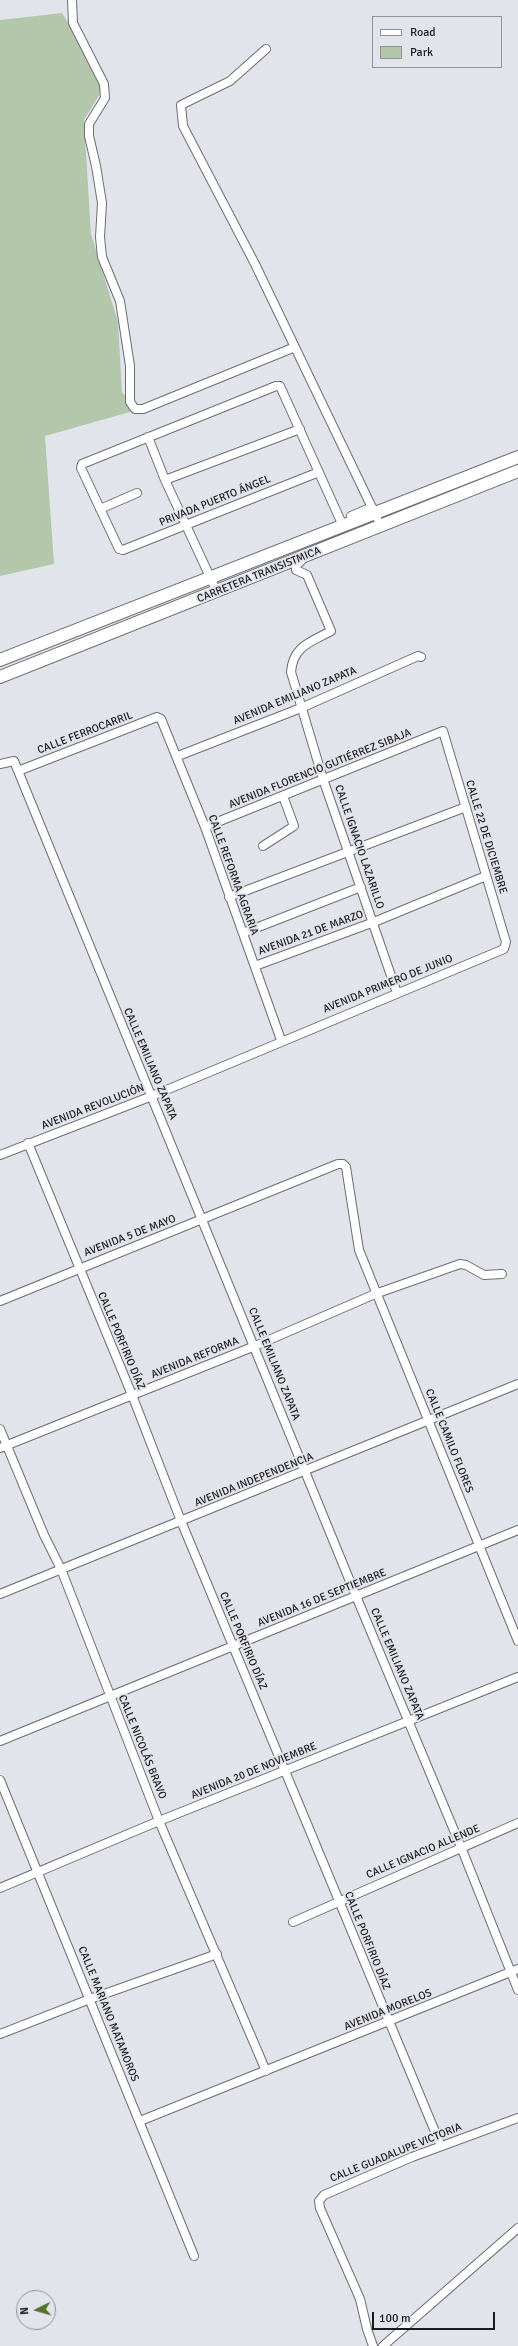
<!DOCTYPE html>
<meta charset="utf-8">
<style>
body{margin:0}
#map{position:relative;width:518px;height:2346px;overflow:hidden;background:#e2e4eb;font-family:Signika,sans-serif}
canvas{display:block}
.legend{position:absolute;left:372px;top:16px;width:130px;height:52px;box-sizing:border-box;background:#e2e4eb;border:1px solid #929398;margin:0;padding:5px 7px;list-style:none;font-size:12px;color:#191a1c}
.legend li{display:flex;align-items:center;gap:8px;height:20px}
.legend b{width:20px;border:1px solid #929398}
.north{position:absolute;left:16px;top:2290px;width:40px;height:40px;box-sizing:border-box;background:#e2e4eb;border:1px solid #929398;border-radius:50%;rotate:265deg;font-size:11px;font-weight:700;line-height:16px;text-align:center;color:#191a1c}
.north::after{content:'';display:block;margin:auto;width:14px;height:18px;background:#52732a;clip-path:polygon(50% 0,100% 100%,50% 72%,0 100%)}
.scale{position:absolute;left:372px;top:2312px;width:123px;height:18px;box-sizing:border-box;border:2px solid #191a1c;border-top:0;padding-left:5px;font-size:12px;line-height:14px;white-space:nowrap;color:#191a1c;-webkit-text-stroke:3px #e2e4eb;paint-order:stroke}
</style>
<div id="map">
<canvas width="518" height="2346"></canvas>
<ul class="legend">
<li><b style="height:5px;background:#fff"></b>Road</li>
<li><b style="height:11px;background:#b3c8ab"></b>Park</li>
</ul>
<div class="north">N</div>
<div class="scale">100 m</div>
</div>
<script>
const g = document.querySelector('canvas').getContext('2d');
g.lineJoin = 'round';
function fill(path, color) { g.fillStyle = color; g.fill(path, 'evenodd'); }
function trace(path, color, width, dash) { g.strokeStyle = color; g.lineWidth = width; g.lineCap = dash ? 'butt' : 'round'; g.setLineDash(dash || []); g.stroke(path); }
function label(font, color, halo, rows, align = 'center') {
  g.font = font + ' Signika,sans-serif'; g.lineWidth = 4; g.setLineDash([]); g.textBaseline = 'middle'; g.strokeStyle = halo; g.fillStyle = color; for (const [text, x, y, turn = 0] of rows) {
    g.save(); g.translate(x, y); g.rotate((+turn || 0) * Math.PI / 180); g.textAlign = isNaN(turn) ? turn : align; if (halo) g.strokeText(text, 0, 0); g.fillText(text, 0, 0); g.restore();
  }
}
fill(new Path2D(`
 M62 13 96 66 103 89 84 120 91 234 118 322 122 392 137 410 45 436 54 564 0 576V20Z`), '#b3c8ab');
const minor = new Path2D(`
 M72 0 73 23 104 84 105 98 89 124V136L96 166 102 203 100 237 102 257 120 301 130 366V402L135 409H143L295 347
 M266 49 230 81 181 105 183 126 255 264 377 518
 M148 437 165 480 217 592
 M319 472 123 550 119 549 81 468 82 464 276 386H280L343 526
 M165 480 300 429
 M100 509 137 493
 M351 516 372 507
 M303 559 296 566V570L307 575 331 631C311 642 293 646 291 672L323 779 397 993
 M178 756 301 708 418 656 421 657
 M0 764 14 761 356 1596 461 1847 518 1990
 M18 771 157 717 161 719 205 827 281 1040
 M263 846 294 826 283 796
 M229 897 466 807
 M243 933 361 887
 M255 966 374 922 486 876
 M28 1143 132 1395 181 1521 441 2146
 M0 1155 152 1096 504 949 506 942 443 731 205 827
 M0 1301 338 1164H343L346 1167 359 1250 518 1641
 M0 1429 44 1535 61 1569 159 1821 266 2071
 M0 1448 255 1346 375 1294 460 1264 466 1265 484 1275 502 1274
 M0 1594 518 1384
 M0 1741 518 1530
 M0 1780 194 2256
 M0 1888 159 1821 518 1677
 M293 1922 518 1823
 M0 2034 90 1999 217 1954
 M140 2121 518 1969
 M373 2346 367 2329 360 2299 320 2208 319 2201 324 2195 412 2157 518 2118
 M383 2346 518 2228`);
const primary = new Path2D(`
 M0 660 518 457
 M0 677 518 471`);
trace(minor, '#6d6e75', 10);
trace(primary, '#6d6e75', 14);
trace(minor, '#fff', 8);
trace(primary, '#fff', 12);
label('11px', '#191a1c', '#e2e4eb', [
 ["PRIVADA PUERTO ÁNGEL",215,501,-22],
 ["CARRETERA TRANSISTMICA",259,575,-22],
 ["AVENIDA EMILIANO ZAPATA",295,696,-23],
 ["CALLE FERROCARRIL",85,733,-21],
 ["AVENIDA FLORENCIO GUTIÉRREZ SIBAJA",320,769,-22],
 ["CALLE 22 DE DICIEMBRE",486,837,73],
 ["CALLE IGNACIO LAZARILLO",359,847,71],
 ["CALLE REFORMA AGRARIA",233,875,70],
 ["AVENIDA 21 DE MARZO",311,933,-20],
 ["AVENIDA PRIMERO DE JUNIO",388,984,-22],
 ["CALLE EMILIANO ZAPATA",150,1064,67],
 ["AVENIDA REVOLUCIÓN",93,1107,-21],
 ["AVENIDA 5 DE MAYO",130,1236,-21],
 ["CALLE PORFIRIO DÍAZ",121,1341,67],
 ["AVENIDA REFORMA",195,1358,-22],
 ["CALLE EMILIANO ZAPATA",274,1364,68],
 ["CALLE CAMILO FLORES",449,1441,68],
 ["AVENIDA INDEPENDENCIA",254,1480,-22],
 ["AVENIDA 16 DE SEPTIEMBRE",322,1598,-22],
 ["CALLE PORFIRIO DÍAZ",243,1641,67],
 ["CALLE EMILIANO ZAPATA",397,1664,67],
 ["CALLE NICOLÁS BRAVO",142,1747,68],
 ["AVENIDA 20 DE NOVIEMBRE",254,1771,-22],
 ["CALLE IGNACIO ALLENDE",423,1852,-23],
 ["CALLE PORFIRIO DÍAZ",367,1941,68],
 ["AVENIDA MORELOS",388,2010,-22],
 ["CALLE MARIANO MATAMOROS",108,2014,68],
 ["CALLE GUADALUPE VICTORIA",396,2153,-22]
]);
</script>
